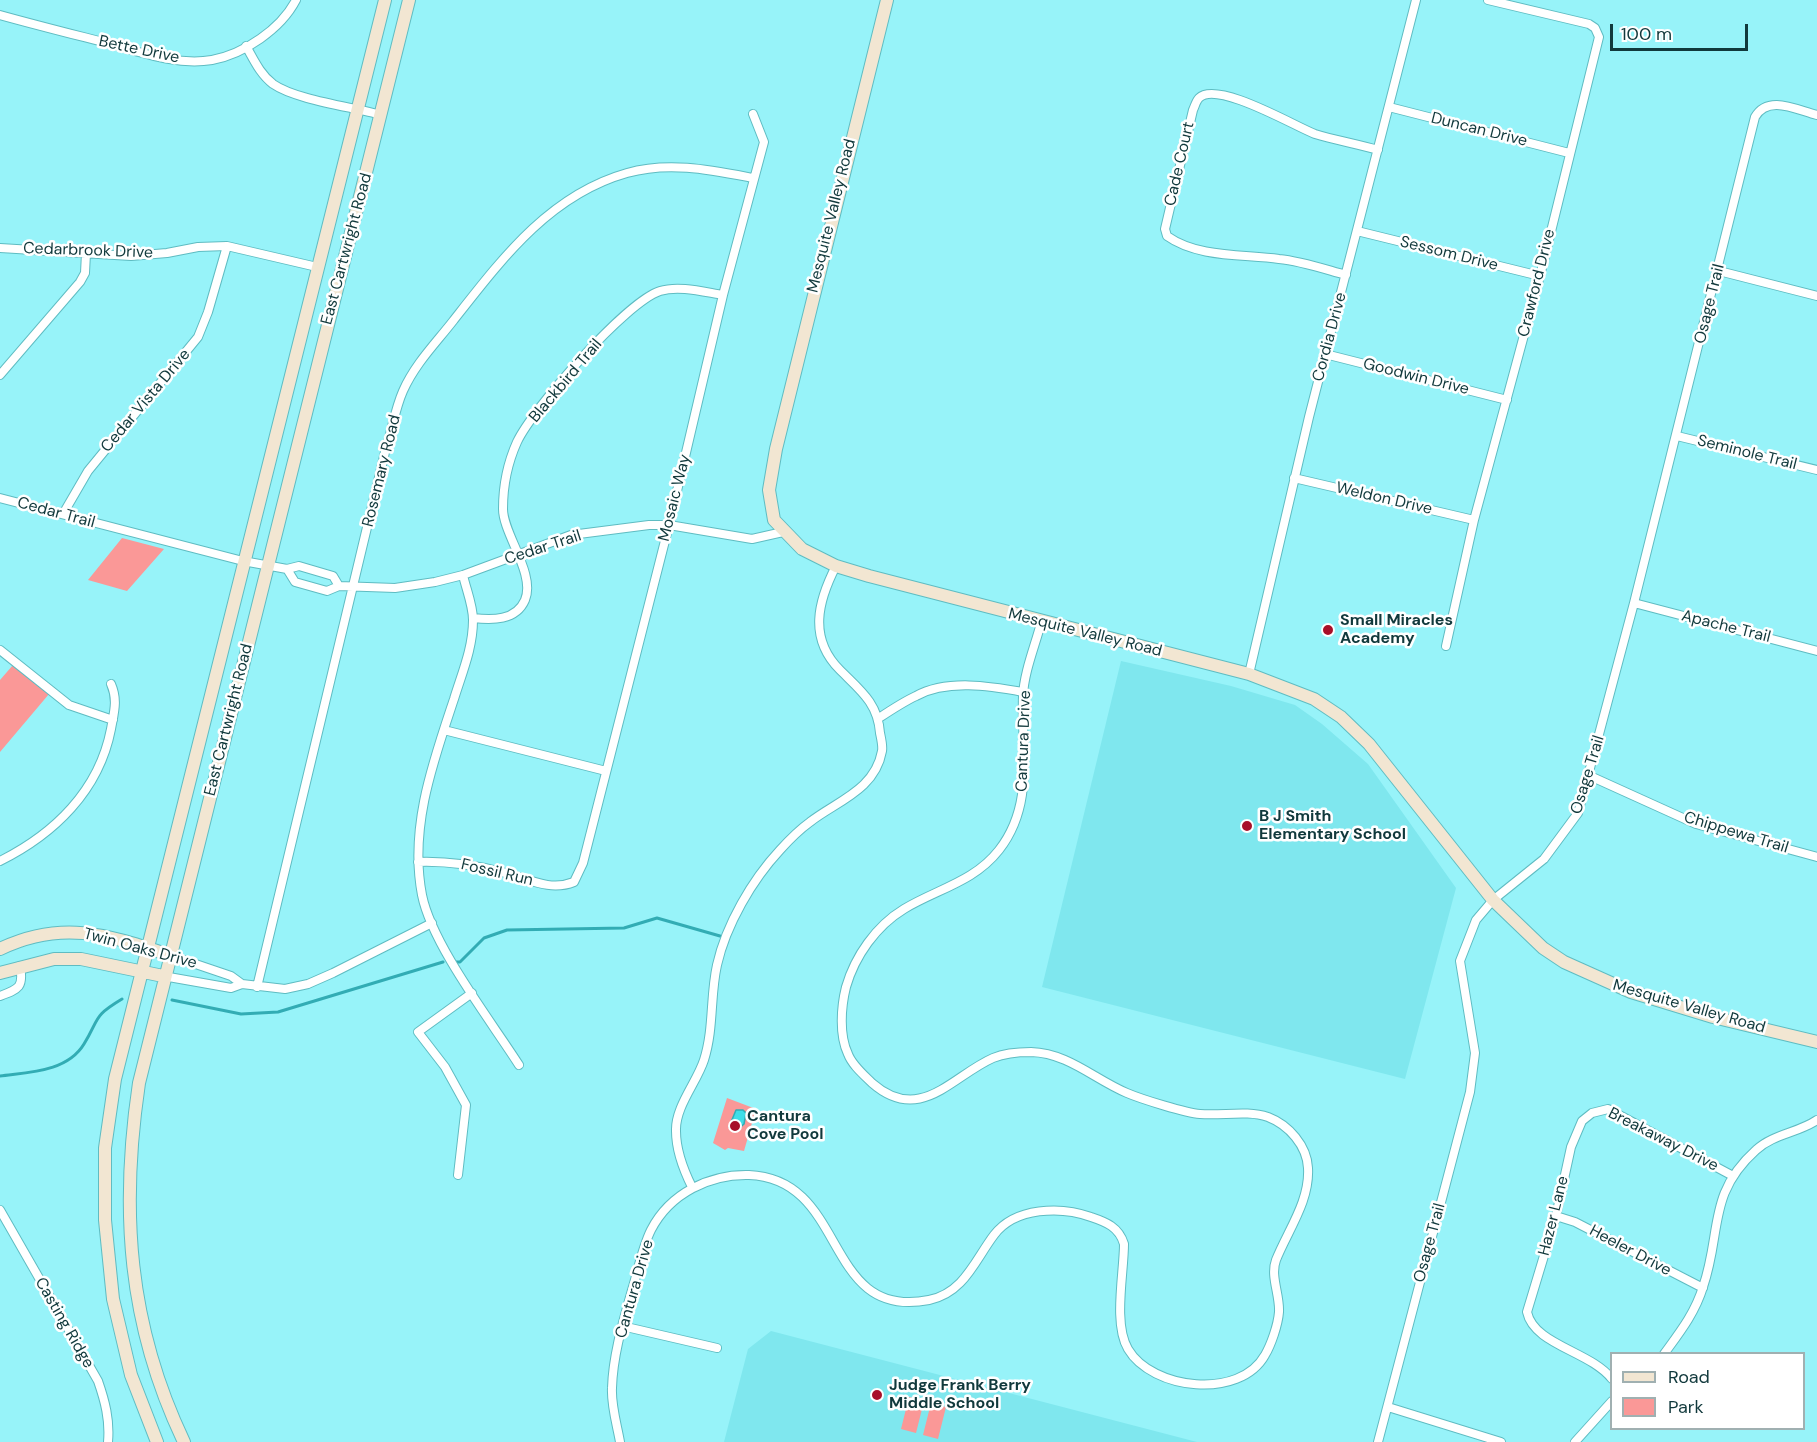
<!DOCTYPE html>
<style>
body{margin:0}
#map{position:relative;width:1817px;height:1442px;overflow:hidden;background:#97f3f9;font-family:"DM Sans",sans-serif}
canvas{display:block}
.legend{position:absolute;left:1610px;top:1352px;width:195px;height:78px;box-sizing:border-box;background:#fff;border:2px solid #a0b0b1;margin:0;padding:8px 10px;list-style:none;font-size:18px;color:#11393c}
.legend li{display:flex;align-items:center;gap:12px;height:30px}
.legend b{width:30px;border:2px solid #a0b0b1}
.scale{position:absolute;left:1610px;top:24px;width:138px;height:27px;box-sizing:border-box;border:3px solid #11393c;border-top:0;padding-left:8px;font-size:18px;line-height:21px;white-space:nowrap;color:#11393c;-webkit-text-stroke:4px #fff;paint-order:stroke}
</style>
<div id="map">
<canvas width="1817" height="1442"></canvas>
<ul class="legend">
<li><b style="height:8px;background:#f2e6d2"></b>Road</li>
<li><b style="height:16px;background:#fa9897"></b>Park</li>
</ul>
<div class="scale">100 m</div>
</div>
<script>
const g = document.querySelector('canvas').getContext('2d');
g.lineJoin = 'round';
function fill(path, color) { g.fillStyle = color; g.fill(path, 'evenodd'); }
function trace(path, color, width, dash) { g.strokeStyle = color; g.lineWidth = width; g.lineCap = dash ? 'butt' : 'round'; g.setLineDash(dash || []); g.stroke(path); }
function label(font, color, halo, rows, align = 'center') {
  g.font = font + ' "DM Sans",sans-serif'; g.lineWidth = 5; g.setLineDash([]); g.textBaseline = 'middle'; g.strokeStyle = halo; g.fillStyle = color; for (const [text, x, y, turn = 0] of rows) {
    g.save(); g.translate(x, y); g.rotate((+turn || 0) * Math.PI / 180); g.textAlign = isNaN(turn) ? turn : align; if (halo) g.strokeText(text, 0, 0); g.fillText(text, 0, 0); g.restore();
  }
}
fill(new Path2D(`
 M1121 661 1231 686 1295 705 1322 724 1368 764 1456 888 1405 1079 1042 987Z
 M771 1331 1197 1442H724L748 1349Z`), '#7fe7ee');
fill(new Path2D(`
 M122 538 164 549 127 591 88 580Z
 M13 665 49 694 0 752V680Z
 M727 1098 756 1109 744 1151 728 1148 725 1150 713 1143Z
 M909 1397 924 1401 916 1433 901 1429Z
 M931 1403 946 1407 938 1439 923 1435Z`), '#fa9897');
const water = new Path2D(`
 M736 1110H743L746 1113 744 1124 735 1132 729 1127Z`);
fill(water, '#40dee8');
trace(water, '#32acb4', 1.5);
trace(new Path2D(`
 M454 962H460L484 938 507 930 624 928 657 918 720 936
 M172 1000 241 1014 278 1012 443 962
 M0 1076C29 1072 67 1072 84 1044 100 1018 92 1017 122 999`), '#32acb4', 3);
const street = new Path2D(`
 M0 15C36 25 72 34 107 43 140 52 177 66 212 60 244 54 281 29 296 0
 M246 46C254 60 260 74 273 84 296 100 353 107 381 115
 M1389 107 1569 153
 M1357 231 1540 276
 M0 248 131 256 167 253 198 247 227 246 317 267
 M1719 271 1817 296
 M1346 275C1324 269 1301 261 1279 259 1243 254 1198 258 1167 236L1165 229 1193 110C1195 106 1196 101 1199 98 1217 80 1296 127 1315 134 1335 140 1357 144 1378 150
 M1325 354 1507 400
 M0 375 80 282 85 273 86 253
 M1677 436 1817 470
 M1294 478 1474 520
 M0 498 243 561 287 569 299 566 333 576 339 586
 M63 514 88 471 198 337 208 312 227 246
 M287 569 295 582 327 591 339 586 395 588 435 582 463 575 571 535 649 525H669L752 539 783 532
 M463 575C466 589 473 605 473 620 473 648 462 673 454 699 433 762 409 828 422 895 432 945 491 1021 519 1065
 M1634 603 1817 651
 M473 618C492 620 516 621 525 600 536 574 503 534 503 509 503 487 508 462 517 442 533 408 626 302 660 291 679 285 704 292 723 295
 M1446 646 1474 520 1540 276 1599 37 1595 28 1589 24 1488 0
 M0 650 69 705 113 720
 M1249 674 1309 417 1416 0
 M879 718C891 710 903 702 916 696 947 679 990 686 1023 692
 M444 730 606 771
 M1590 776 1696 824 1817 857
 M0 861C54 834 99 791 111 729 114 712 118 700 111 684
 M418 862C446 861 474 865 502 872 527 878 549 892 574 882L583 863 669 525 723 295 764 142 753 114
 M169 955 231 976 242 984 285 989 308 984 333 973 432 923
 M163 976 231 988 242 984
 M257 987 386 448C392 430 395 409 403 391 415 364 435 344 453 321 501 260 549 195 627 173 669 161 711 170 753 178
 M0 996C19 989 24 987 20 966
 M458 1175 466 1105 445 1067 418 1032 472 993
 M692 1187C683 1169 676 1151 676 1131 675 1107 697 1082 704 1060 714 1029 710 996 717 965 726 925 752 880 780 850 789 840 799 830 810 822 837 801 875 790 882 751 883 746 881 738 880 733 878 703 860 690 840 670 808 638 818 601 836 566
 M0 1210 98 1381C105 1401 110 1420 108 1442
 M1556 1216 1575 1222 1703 1288
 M622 1326 717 1348
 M1664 1354C1680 1332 1695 1313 1703 1287 1722 1232 1707 1194 1756 1150 1773 1134 1798 1133 1817 1120
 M1612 1379C1590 1351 1534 1345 1527 1312L1556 1216 1571 1147 1582 1121 1592 1113 1608 1109 1733 1176
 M1388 1407 1501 1442
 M620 1442C617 1425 611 1405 612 1388 613 1355 623 1322 632 1290 638 1271 642 1248 651 1230 670 1193 710 1174 749 1175 849 1179 822 1321 929 1300 964 1293 975 1260 994 1235 1015 1207 1061 1206 1091 1217 1106 1222 1119 1227 1124 1244 1124 1273 1113 1324 1128 1349 1152 1390 1240 1400 1265 1355 1271 1345 1278 1325 1279 1312 1280 1295 1270 1276 1276 1260 1288 1230 1310 1201 1308 1168 1307 1146 1289 1125 1268 1117 1247 1110 1222 1116 1200 1114 1186 1113 1141 1099 1127 1093 1094 1079 1068 1053 1031 1052 1018 1052 1005 1053 993 1058 952 1076 920 1125 872 1083 864 1075 852 1065 848 1054 839 1035 841 1007 846 987 855 956 876 926 904 909 937 889 974 882 999 850 1035 804 1021 750 1023 696 1024 672 1035 646 1041 623
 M1378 1442 1470 1092 1475 1053 1460 961 1476 920 1493 900 1544 859 1578 813 1634 603 1755 117C1768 94 1797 110 1817 115
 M1575 1442 1612 1401`);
const secondary = new Path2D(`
 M887 0 776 449 769 490 774 520 802 549 836 566 869 576 1249 674 1314 699 1341 717 1369 744 1493 900 1543 948 1564 962 1631 992 1713 1017 1817 1042
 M0 949C62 919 108 935 169 955
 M0 973 54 959H81L163 976
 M157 1442 131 1375 113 1299 105 1220V1148L115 1079 385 0
 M184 1442C128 1325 120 1210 139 1083L409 0`);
trace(street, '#5fbcc2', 10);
trace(secondary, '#5fbcc2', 14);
trace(street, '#fff', 8);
trace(secondary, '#f2e6d2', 12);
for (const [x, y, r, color] of [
 [1328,630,6,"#a80f29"],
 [1247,826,6,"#a80f29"],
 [735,1126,6,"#a80f29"],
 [877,1395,6,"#a80f29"]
]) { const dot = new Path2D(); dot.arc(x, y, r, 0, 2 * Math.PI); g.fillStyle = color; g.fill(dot); trace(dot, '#fff', 2); }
label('16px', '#11393c', '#fff', [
 ["Bette Drive",139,50,12],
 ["Duncan Drive",1479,130,14],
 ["Cade Court",1180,164,-77],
 ["Mesquite Valley Road",832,216,-76],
 ["East Cartwright Road",347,249,-75],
 ["Cedarbrook Drive",88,251,2],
 ["Sessom Drive",1449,254,14],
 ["Crawford Drive",1537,283,-76],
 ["Osage Trail",1710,304,-76],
 ["Cordia Drive",1330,337,-75],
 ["Goodwin Drive",1416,377,14],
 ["Blackbird Trail",566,381,-50],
 ["Cedar Vista Drive",146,401,-50],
 ["Seminole Trail",1747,453,14],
 ["Rosemary Road",382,471,-76],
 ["Mosaic Way",675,498,-76],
 ["Weldon Drive",1384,499,13],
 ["Cedar Trail",56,513,15],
 ["Cedar Trail",543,548,-18],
 ["Apache Trail",1726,627,14],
 ["Mesquite Valley Road",1085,633,14],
 ["East Cartwright Road",229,720,-76],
 ["Cantura Drive",1024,741,-88],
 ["Osage Trail",1588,775,-73],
 ["Chippewa Trail",1736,833,17],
 ["Fossil Run",497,873,13],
 ["Twin Oaks Drive",140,949,15],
 ["Mesquite Valley Road",1689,1007,16],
 ["Breakaway Drive",1663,1140,27],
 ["Hazer Lane",1554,1216,-76],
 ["Osage Trail",1430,1243,-75],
 ["Heeler Drive",1630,1251,28],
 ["Cantura Drive",635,1289,-74],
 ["Casting Ridge",64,1323,60]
]);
label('bold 16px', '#11393c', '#fff', [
 ["Small Miracles",1340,621],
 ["Academy",1340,639],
 ["B J Smith",1259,817],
 ["Elementary School",1259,835],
 ["Cantura",747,1117],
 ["Cove Pool",747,1135],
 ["Judge Frank Berry",889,1386],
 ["Middle School",889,1404]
], 'left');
</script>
